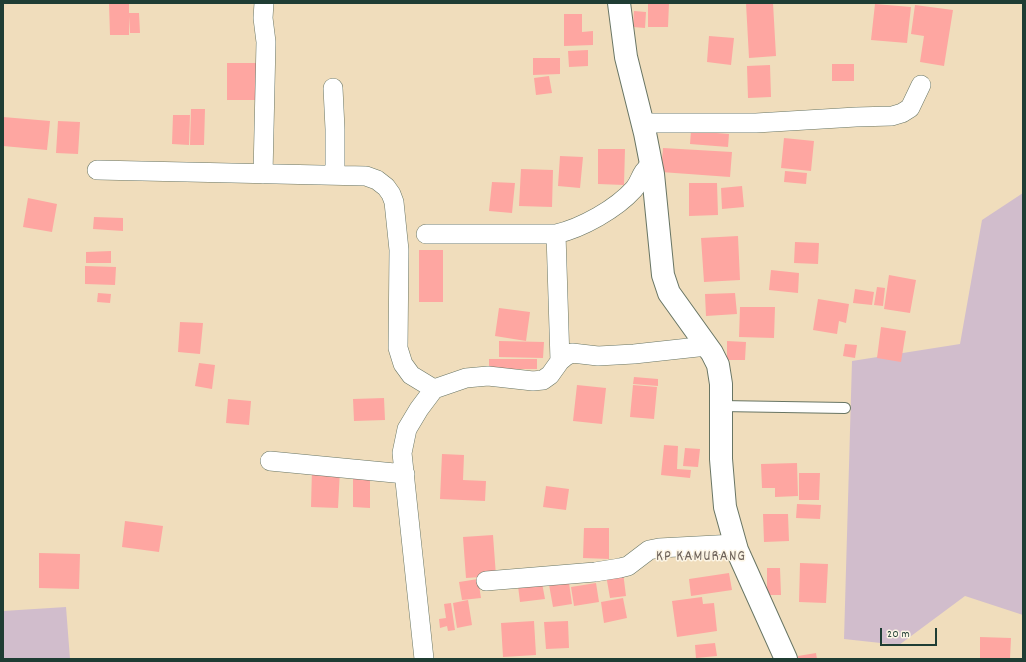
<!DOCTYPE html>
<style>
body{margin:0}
#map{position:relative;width:1026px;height:662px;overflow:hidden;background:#f0ddbc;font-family:Dekko,sans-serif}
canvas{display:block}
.frame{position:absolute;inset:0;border:4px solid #1f3d34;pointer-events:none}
.scale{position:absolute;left:880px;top:628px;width:57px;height:18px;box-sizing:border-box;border:2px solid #1f3d34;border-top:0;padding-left:5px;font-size:12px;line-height:14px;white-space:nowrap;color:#1f3d34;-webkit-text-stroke:3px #fcf5e5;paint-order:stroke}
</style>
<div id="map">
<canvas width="1026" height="662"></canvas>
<div class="frame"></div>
<div class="scale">20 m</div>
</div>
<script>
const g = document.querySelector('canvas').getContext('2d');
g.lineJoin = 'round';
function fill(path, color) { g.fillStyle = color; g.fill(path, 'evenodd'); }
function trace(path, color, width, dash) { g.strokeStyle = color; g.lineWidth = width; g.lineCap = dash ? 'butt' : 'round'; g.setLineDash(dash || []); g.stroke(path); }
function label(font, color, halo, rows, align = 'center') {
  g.font = font + ' Dekko,sans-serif'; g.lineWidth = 3; g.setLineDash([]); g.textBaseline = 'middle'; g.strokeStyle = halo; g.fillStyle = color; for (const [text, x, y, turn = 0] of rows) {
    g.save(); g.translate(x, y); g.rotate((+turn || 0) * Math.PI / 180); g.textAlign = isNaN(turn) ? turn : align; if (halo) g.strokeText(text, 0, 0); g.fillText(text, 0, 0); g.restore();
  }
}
fill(new Path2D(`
 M1023 193V615L965 596 899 645 844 639 852 361 960 344 982 220Z
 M66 607 70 659H3V611Z`), '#d1bdcc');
fill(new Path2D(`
 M109 3H129V13H139L140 33H130L129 16V35H110Z
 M648 3H669L668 27H648Z
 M746 3H773L776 56 749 58Z
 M875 4 911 7 907 43 871 40Z
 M915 5 953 10 944 66 920 62 924 36 911 34Z
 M634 11 646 12 645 28 633 27Z
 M564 14H582V32L593 31V45L564 46Z
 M709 36 734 38 731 65 707 62Z
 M588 50V66L569 67 568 51Z
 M533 58H560V74L533 75Z
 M227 63H263V100H227Z
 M832 64H854V81H832Z
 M770 65 771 97 748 98 747 66Z
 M549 76 552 93 536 95 534 78Z
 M191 109H205L204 145H190Z
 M173 115H190L189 145 172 144Z
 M3 117 50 121 47 150 3 146Z
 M58 121 80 122 78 154 56 153Z
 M691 131 729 134 728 147 690 144Z
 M784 138 814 141 811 171 781 168Z
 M663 148 732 152 730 177 661 172Z
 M598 149H625L624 185 598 184Z
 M560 156 583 157 580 188 558 186Z
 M521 169 553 170 552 207 519 206Z
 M785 171 807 173 806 184 784 182Z
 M492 182 515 183 512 213 489 211Z
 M689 183H717L718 215 689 216Z
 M742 186 744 207 722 209 721 188Z
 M28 198 57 204 52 232 23 227Z
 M94 217 123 218V231L93 229Z
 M738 236 740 280 704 282 701 238Z
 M795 242 819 243 818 264 794 263Z
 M419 250H443V302H419Z
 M111 251V263H86V252Z
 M85 266 116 267 115 285 85 284Z
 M771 270 799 273 798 293 769 290Z
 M889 275 916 280 910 313 884 309Z
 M877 287 885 288 883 306 874 305Z
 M855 289 874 292 872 305 853 303Z
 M98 293 111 294 110 303 97 302Z
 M735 293 737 314 706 316 705 294Z
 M818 299 849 304 846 323 839 321 837 334 813 330Z
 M740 307H775L774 338 739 337Z
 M499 308 530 312 526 341 495 336Z
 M180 322 203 323 200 354 178 352Z
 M881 327 906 331 901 362 877 358Z
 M499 341 544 342 543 358 499 357Z
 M727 341 746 342 745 360H727Z
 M845 344 857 345 855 358 843 356Z
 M489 359H537V369H489Z
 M199 363 215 365 212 389 195 386Z
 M634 377 658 379V386L633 384Z
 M577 385 606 388 602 424 573 421Z
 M633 385 657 387 654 419 630 417Z
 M384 398 385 420 354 421 353 399Z
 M228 399 251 401 249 425 226 423Z
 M664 445 678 446 677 469 691 470 690 478 661 475Z
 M685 448 700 449 698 467 683 466Z
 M442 454 464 455 463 480 486 481 485 501 440 499Z
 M797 463 798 496 775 497V488H762L761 464Z
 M312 469 340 470 338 508 311 507Z
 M799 473H820L819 500H799Z
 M353 478H370V508L353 507Z
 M546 486 569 489 566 510 543 507Z
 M797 504 821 505 820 519 796 518Z
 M763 514H788L789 541 764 542Z
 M125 521 163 526 159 552 122 547Z
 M584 528H609V559L583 558Z
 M493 535 496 576 466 578 463 537Z
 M39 553 80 554 79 589 39 588Z
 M800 563 828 564 826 603 799 602Z
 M767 568H780L781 595H767Z
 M623 572 626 596 610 598 606 575Z
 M729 573 732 590 691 596 689 579Z
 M568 576 572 604 553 607 548 579Z
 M478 579 481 598 462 600 459 582Z
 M542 583 545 599 520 602 518 586Z
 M596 583 599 602 574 606 571 587Z
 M702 597 703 604 714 603 717 631 677 637 672 601Z
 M623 598 627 618 604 623 601 602Z
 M468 600 472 625 457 628 453 603Z
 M451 603 455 630 448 631 447 626 440 628 439 619 446 618 444 604Z
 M534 621 536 655 503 657 501 623Z
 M568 621 569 648 546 649 544 622Z
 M980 637 1011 638 1010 659H980Z
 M715 643 717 656 696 658 695 645Z
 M816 653 817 659H798V656Z`), '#fea6a1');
const lane = new Path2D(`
 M721 406 845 408`);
const street = new Path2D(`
 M333 88 335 129V175
 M642 123H756L856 117 892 116 902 113 910 108 921 85
 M97 170 366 176 377 180 386 187 391 194 394 202 399 250 398 348 403 364 411 375 434 389
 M263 174 266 42 263 18 264 3
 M426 234H556C582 228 616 209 634 189 642 180 639 173 652 164
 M556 234 560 361
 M270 461 405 474
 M486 581 595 572 620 568 628 566 649 550 659 548 735 544
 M424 659 402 453 407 429 419 409 434 389 466 378 488 376 533 381 543 380 550 375 560 361 566 356 572 353 598 356 634 354 707 346`);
const secondary = new Path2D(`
 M619 3 626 57 645 133 653 174 663 275 669 293 712 353 718 365 721 384V459L725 507 737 550 786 659`);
trace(lane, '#687564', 12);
trace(street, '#687564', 20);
trace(secondary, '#687564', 24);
trace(lane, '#fff', 10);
trace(street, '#fff', 19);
trace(secondary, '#fff', 22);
g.letterSpacing = '1px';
label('15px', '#6d625a', '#fcf5e5', [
 ["KP KAMURANG",701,558]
]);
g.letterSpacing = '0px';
</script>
